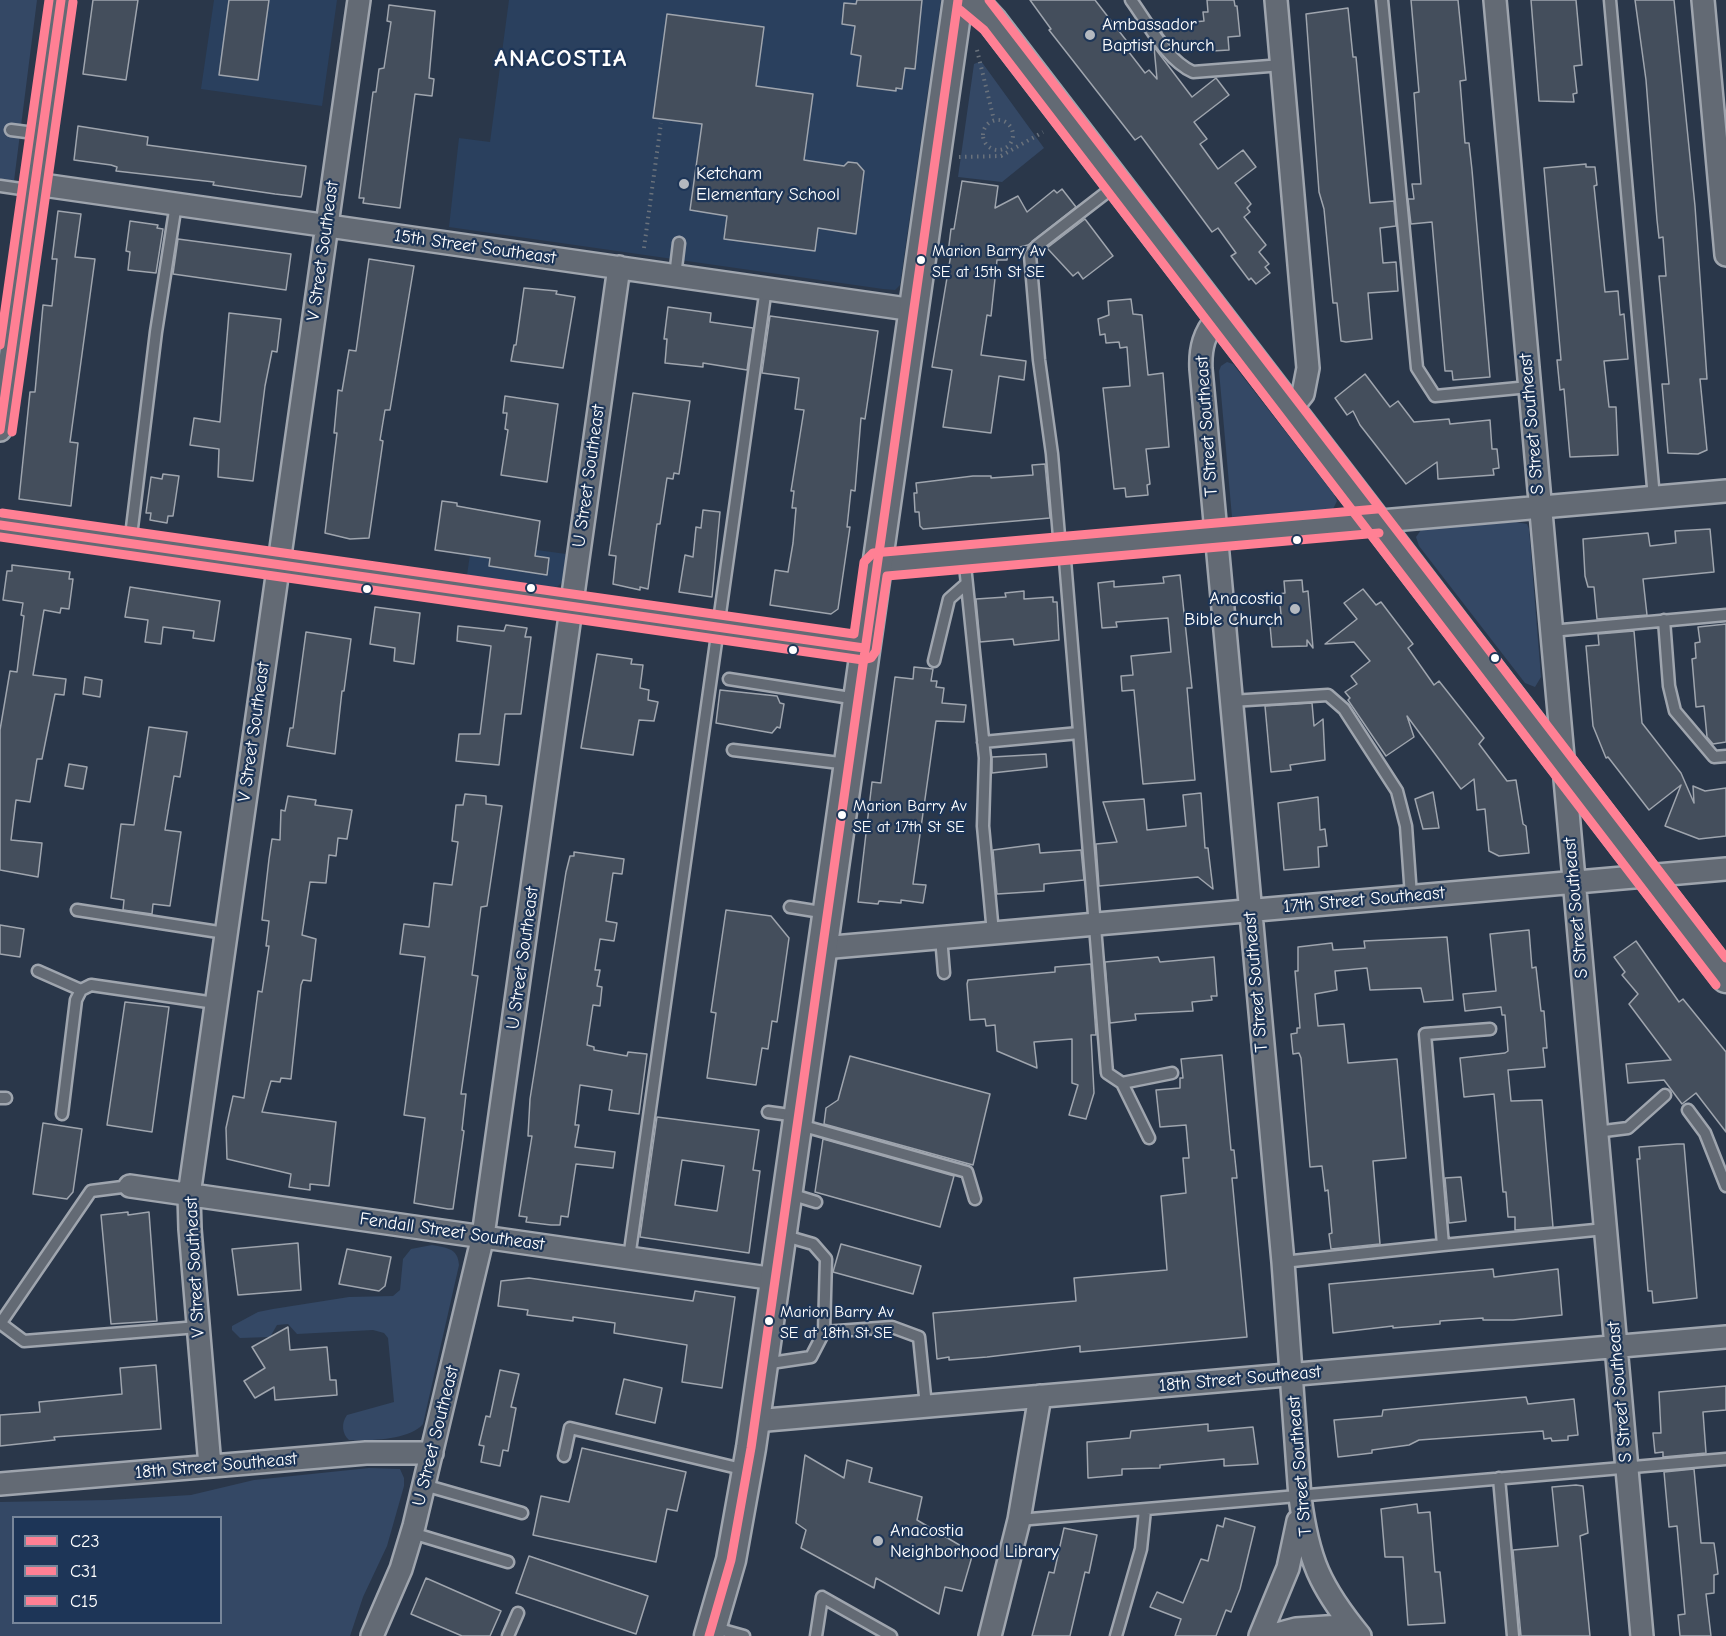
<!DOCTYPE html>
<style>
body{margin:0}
#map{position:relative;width:1726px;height:1636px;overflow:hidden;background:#2a374a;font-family:"Comic Neue",sans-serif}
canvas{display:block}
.legend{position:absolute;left:12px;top:1516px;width:210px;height:108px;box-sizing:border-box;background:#1d3557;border:2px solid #77869a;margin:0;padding:8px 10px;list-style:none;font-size:18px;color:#fff}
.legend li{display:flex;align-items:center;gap:12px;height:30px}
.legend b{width:30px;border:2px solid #77869a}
</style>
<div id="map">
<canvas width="1726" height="1636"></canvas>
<ul class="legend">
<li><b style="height:8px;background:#ff8094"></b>C23</li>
<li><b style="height:8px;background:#ff8094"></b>C31</li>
<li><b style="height:8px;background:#ff8094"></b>C15</li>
</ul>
</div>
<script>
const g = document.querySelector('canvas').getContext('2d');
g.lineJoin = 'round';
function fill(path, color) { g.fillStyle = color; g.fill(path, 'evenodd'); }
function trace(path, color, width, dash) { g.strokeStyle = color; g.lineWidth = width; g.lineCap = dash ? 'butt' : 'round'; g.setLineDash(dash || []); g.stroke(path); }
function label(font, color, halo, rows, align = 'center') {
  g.font = font + ' "Comic Neue",sans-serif'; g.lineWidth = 4.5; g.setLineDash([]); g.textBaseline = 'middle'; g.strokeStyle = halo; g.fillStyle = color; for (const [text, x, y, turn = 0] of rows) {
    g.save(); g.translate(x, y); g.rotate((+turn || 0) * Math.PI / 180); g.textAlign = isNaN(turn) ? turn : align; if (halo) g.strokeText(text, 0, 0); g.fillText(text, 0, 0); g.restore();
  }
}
fill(new Path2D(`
 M214 0H337L322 106 201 89Z
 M509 0H941L900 285 895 290 883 289 449 227 459 138 490 142Z
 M472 541 566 554 562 582 557 587H552L467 575Z`), '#2a405e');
fill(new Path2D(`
 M0 0H37L14 181 0 179Z
 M981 61 1044 148 1002 182 958 177 974 64Z
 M1227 362 1233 364 1334 494 1337 501 1333 509 1232 517 1219 371 1221 366Z
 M1516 522 1527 524 1529 529 1541 677 1535 687 1525 683 1419 546 1416 537 1421 530 1426 529Z
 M432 1245C447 1248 458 1248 459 1265L423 1424C410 1440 368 1441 349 1440 342 1434 341 1423 347 1415L394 1402 388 1338 384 1333 373 1330 297 1334 288 1324 277 1325 270 1337 240 1338 232 1330V1326L258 1312 273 1309 349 1297 393 1296 400 1290 403 1259 411 1249Z
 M369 1468 400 1469 404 1478V1486L387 1546 363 1597 350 1636H0V1502L109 1500 191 1495 254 1480ZM14 1518H220V1622H14Z`), '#344865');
const building = new Path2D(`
 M93 0H138L126 80 83 74Z
 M229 0H269L258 80 219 75Z
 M857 0H922L915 69 905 68 902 89 896 88V91L857 86 861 56 851 54 855 26 842 24 844 3 856 4Z
 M1030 0H1095L1129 44 1125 47 1145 73 1149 70 1157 79 1154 47 1192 97 1216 78 1229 95 1194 122 1207 139 1200 144 1218 169 1243 150 1256 167 1235 183 1251 204 1247 208 1250 212 1244 217 1266 245 1259 252 1269 264 1265 267 1270 273 1256 284 1251 278 1249 280 1231 256 1236 253 1218 228 1212 232 1141 136 1135 140 1049 30 1051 29Z
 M1207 0H1234L1235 6H1237L1240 36 1228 37 1229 50 1212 51 1211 41 1171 44 1162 33V25L1204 21 1203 12H1208Z
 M1411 0H1458L1466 80 1460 81 1465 143H1469L1472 170 1490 377 1453 380 1452 371H1445L1432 222 1411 224 1408 199H1414L1412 184H1421L1414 93 1419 92Z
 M1531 0H1576L1582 65 1574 66 1577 93 1573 94 1574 102 1539 101Z
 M1635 0H1674L1695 206 1707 379H1700L1707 450 1698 454 1668 453 1662 384H1669L1659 276H1666L1663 237 1659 238 1657 220 1646 80Z
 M389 5 435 11 429 78 434 79 432 96 415 94 400 208 363 203 364 198H359L373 92H376L379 69 384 68 391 22 387 21Z
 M1348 8 1353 57H1356L1370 203 1394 201 1396 226 1380 228 1383 263 1396 262 1398 291 1368 293 1372 339 1346 342 1341 341 1337 303H1333L1324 209 1319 192 1306 14Z
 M667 14 764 27 756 86 813 94 804 160 844 166 848 162 857 163 864 171 856 234 818 228 815 251 724 239 727 216 690 210 702 124 653 118Z
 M78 126 148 137 147 145 306 166 302 194 301 197 275 194 213 185 214 182 116 171 117 167 111 165 74 160Z
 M1586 164V167H1595L1597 185 1594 186 1605 292 1618 291 1620 315 1624 314 1628 359 1604 361 1609 407H1616L1618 455 1570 457 1564 389 1560 390 1557 360H1561L1544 168Z
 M962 181 998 186 995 208 1018 196 1027 212 1054 190 1057 193 1062 189 1076 207 1028 245 1008 250 1007 260H997L991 316 987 315 981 355 1026 361 1024 380 999 376 991 433 943 427 952 370 932 367 951 254 948 253 951 229H954Z
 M58 211 81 214 75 257 95 259 70 442 78 443 71 506 19 499 30 392H35L43 305 52 306 57 259H52Z
 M1085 219 1113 256 1083 279 1078 272 1073 276 1047 248Z
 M130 221 158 225 157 228 163 229 156 273 128 270 130 252 126 251Z
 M178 239 291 254 286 290 173 274Z
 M369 259 414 266 390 410H385L380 440 383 441 369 538 350 539 325 533 337 433H334L338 390 342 391 349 350 356 351Z
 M524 288 557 291 556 294 575 297 563 368 511 361 514 345H516Z
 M1131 299 1133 314 1142 315 1148 375 1163 373 1169 447 1146 449 1150 484 1147 485 1148 495 1126 497 1125 488 1114 489 1103 388 1130 386 1127 347 1120 348 1119 342 1106 343 1105 334 1100 335 1098 319 1109 315 1108 301Z
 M668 307 711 313 710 322 753 328 747 370 703 363V367L665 363 667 339H664Z
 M229 313 281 319 277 352 272 351 265 386 253 481 218 477 219 449 190 445 194 418 220 422Z
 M770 316 878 331 865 419 861 418 855 491 851 490 847 527H850L838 609 831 614 770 605 775 570 788 572 793 543 796 508H792L794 491H791L804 410 795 409 799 378 762 373Z
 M1365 374 1390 407 1398 401 1414 422 1449 419 1450 424 1490 420 1492 449H1497L1499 468 1493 469 1494 475 1438 479 1437 462 1406 484 1360 425 1353 411 1347 415 1335 398Z
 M633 393 690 401 679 474 674 473 673 479 667 478 660 524H657L648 589 640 587V590L613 584 616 556 609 555Z
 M505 396 558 404 547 482 501 475 508 430 505 429 507 413H503Z
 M1045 464 1050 518 923 529 920 526 919 512H915L914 493H917L916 483 973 476H991V478L1033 475 1032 465Z
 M163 474 179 476 173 516H168L167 523 150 520 151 513H146L151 477 162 479Z
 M442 501 457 503V506L540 521 535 556 549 558 547 575 489 566 490 558 435 550Z
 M703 510 720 512 712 597 679 592 685 555 693 557 696 527 701 528Z
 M1710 529 1714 572 1643 579 1647 615 1597 619 1594 587H1588L1585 576 1583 539 1648 533 1650 546 1676 543 1675 531Z
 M12 565 70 572 69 579H73L69 609 61 608 60 613 44 610 33 675 66 679 64 695 55 694 42 759H37L30 802 16 800 11 840 42 843 38 877 0 870V730L10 671 17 672 24 616 21 615 23 603 3 600 7 571H12Z
 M1180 575 1192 688H1187L1195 780 1143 784 1134 690 1122 691 1121 676 1133 675 1131 656 1171 652 1168 618 1116 622 1117 627 1102 628 1098 583 1114 581V587L1164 583 1163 577Z
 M1302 580 1303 592 1308 591 1313 648 1307 640V646L1272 647 1270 625 1282 624 1279 594 1285 593 1284 581Z
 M130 587 220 601 214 641 193 638 194 631 163 627 161 644 145 642 148 620 125 617Z
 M1363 589 1376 605 1381 602 1413 644 1408 648 1434 685 1439 681 1484 738 1479 744 1507 781 1516 780 1523 824 1526 826 1529 853 1499 856 1489 851 1485 809 1477 810 1474 779 1461 789 1407 716 1414 737 1386 756 1348 700 1350 698 1345 692 1357 684 1351 676 1370 661 1354 642 1325 644 1357 619 1344 603Z
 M1024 591V599L1053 597V602H1057L1059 640 1014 645 1013 639 980 642 976 599 1006 597 1005 593Z
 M375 607 420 613 414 664 394 661 395 648 370 644Z
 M1726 624V742L1713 744 1707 737 1704 706 1696 707 1692 659 1696 658 1695 643 1700 642 1698 627Z
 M506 625 527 628 525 637H531L521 714H505L499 765 456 761 459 734H480L491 646 457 641 458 626 504 631Z
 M1634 631 1642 723 1681 773 1694 803 1693 786 1705 791 1726 788V836L1699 839 1665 826 1681 785 1649 810 1608 757 1606 758 1593 726 1586 646 1599 645 1598 634Z
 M306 632 351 639 344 691H342L335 754 287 746 290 728H293Z
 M597 654 632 659 631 664 643 665 640 688 649 690 648 700 658 702 654 721 639 720 633 755 581 748Z
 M914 667 933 669 931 681H937L936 687 944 688 942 703 966 705 964 722 936 721 913 884 926 885 923 903 901 900V903L879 901 878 904 858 902 872 782 881 783 895 677 913 679Z
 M85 677 102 680 100 697 83 694Z
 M720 690 777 696 780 703 784 704 780 728 777 727 772 733 716 723Z
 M1312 703 1314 726 1323 719 1325 760 1290 765 1291 770 1271 772 1265 706Z
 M149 727 187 732 180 777 174 776 165 830 181 832 170 906 153 904 152 914 123 910 124 900 111 898 121 824 134 825Z
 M1046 754 1047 767 992 773V757Z
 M69 764 87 767 83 789 65 786Z
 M1433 792 1439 828 1423 829 1415 799Z
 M1201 793 1205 848H1208L1213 889 1198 877 1099 886 1096 844 1117 842 1103 802 1144 799 1147 830 1186 826 1183 795Z
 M465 794 486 796V804L502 806 487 906 481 907 472 975 478 976 461 1094H466L462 1130 464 1131 453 1209H448L414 1203 425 1118 404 1115 425 957 400 954 404 924 429 927 434 883 452 885 458 842 452 841 456 805H463Z
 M288 796 316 800 315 805 352 810 347 839 338 838 336 856 329 855 326 883 310 882 302 935 316 939 311 981 303 980 301 985 291 1079 281 1078 280 1082 271 1081 262 1112 336 1122 329 1186 310 1184V1190L289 1187 291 1174 227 1159 226 1128 233 1096 244 1098 258 991 262 992 269 946H266L269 921 262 920 269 859 272 839 280 840 281 810 285 811Z
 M1318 797 1320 830 1325 829 1327 846 1318 847 1319 867 1284 870 1278 803Z
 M1039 844 1040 853 1081 850 1084 880 1044 884V891L997 894 993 850Z
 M574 852 624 859 622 874 613 873 606 921 617 923 614 941 600 939 595 970H600L597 986 602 987 600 1006 593 1005 587 1045 594 1047V1050L627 1056 628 1052 647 1054 639 1114 609 1110 612 1090 580 1085 575 1125H579L575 1147 615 1152 613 1168 576 1164 568 1217 561 1216 560 1225H551L526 1222 527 1217 519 1216 532 1136H528L530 1099 566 872 570 856H574Z
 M726 910 771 916 789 938 777 1022 772 1021 768 1049 762 1048 756 1085 707 1078 716 1013 711 1012Z
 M0 925 24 929 20 957 0 954Z
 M1529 930 1532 968 1536 967 1541 1011H1544L1547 1048H1543L1545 1067 1508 1070 1511 1101 1542 1100 1553 1227 1515 1230V1217H1508L1506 1192H1503L1494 1094 1464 1097 1460 1058 1505 1053 1508 1051 1505 1015H1502L1501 1007 1465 1011 1463 994 1496 991 1490 934Z
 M1447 937 1453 1000 1424 1002 1421 988 1370 990 1367 968 1335 971 1337 990 1315 994 1318 1026 1344 1024 1348 1063 1397 1059 1406 1158 1373 1161 1380 1244 1331 1249 1329 1234 1332 1233 1328 1190 1325 1191 1322 1166 1310 1167 1301 1058 1299 1053 1293 1054 1291 1034 1297 1033V1028H1300L1295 971H1298V947L1332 943 1333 950 1365 948 1364 941Z
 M1636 941 1679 1002 1683 999 1726 1052V1132L1696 1093 1682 1104 1664 1080 1628 1083 1626 1064 1671 1060 1629 1004 1638 994 1622 975 1625 972 1614 957Z
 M1158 957 1160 962 1214 957 1217 996H1211L1212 1000 1192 1002 1193 1011 1135 1014 1136 1020 1110 1023 1105 962Z
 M1091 964 1096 1035H1091L1094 1093 1086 1119 1069 1115 1078 1085 1072 1083V1039L1034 1042 1037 1068 997 1051 995 1025 986 1026 985 1019 970 1020 967 984 968 980 1055 972V967Z
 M125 1002 169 1007 152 1132 107 1125Z
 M1222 1055 1231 1150H1234L1237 1178H1232L1247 1337 1080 1352V1346L987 1357 949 1360V1357L937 1359 933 1313 1076 1301 1074 1278 1167 1270 1161 1196 1186 1193 1183 1158H1189L1186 1125 1160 1127 1156 1090 1180 1088V1078H1183L1181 1059Z
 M850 1056 990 1094 973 1165 824 1124 826 1108 838 1100Z
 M657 1117 759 1130 753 1170 760 1171 749 1253 640 1237ZM682 1160 724 1166 717 1211 675 1205Z
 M43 1123 82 1129 73 1192 67 1199 33 1194Z
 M823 1139 954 1176 940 1227 815 1192Z
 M1677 1144H1684L1697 1298 1653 1303 1652 1291H1648L1637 1159H1640L1639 1147Z
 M1461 1177 1466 1221 1449 1223 1445 1178Z
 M128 1212V1215L149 1212 157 1321 111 1324 101 1215Z
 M298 1243 301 1290 238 1295 232 1249Z
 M841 1244 921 1266 913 1294 833 1272Z
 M347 1249 391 1257 385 1286 379 1291 339 1284Z
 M1493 1269 1494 1277 1558 1269 1562 1315 1513 1320H1483V1318L1440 1321V1324L1393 1328V1326L1333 1333 1329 1284Z
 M529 1278 693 1301 695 1291 735 1297 722 1388 682 1382 687 1345 614 1333 615 1323 573 1317V1321L527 1315 528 1310 498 1306 501 1281Z
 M288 1327 290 1350 327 1347 330 1380H336L337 1395 275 1400 274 1387 255 1398 244 1381 265 1368 252 1347Z
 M156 1365 161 1429 54 1437 55 1440 0 1446V1415L40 1412 39 1402 122 1394 120 1368Z
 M500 1370 519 1374 511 1407 516 1408 508 1451 503 1450 500 1466 481 1462 484 1446 479 1445 486 1416 490 1417Z
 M624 1379 662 1388 655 1423 616 1414Z
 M1726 1386V1410L1703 1412 1706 1453 1663 1457V1452L1655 1453 1653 1433H1661L1659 1392Z
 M1526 1397 1528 1404 1574 1399 1578 1435 1568 1436V1440L1552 1441 1551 1438 1544 1439 1543 1431 1419 1440 1409 1445 1372 1450V1453L1338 1457 1334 1420 1382 1416 1383 1410Z
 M1208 1424V1431L1253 1427 1258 1464 1224 1466V1459L1160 1465V1468L1122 1469V1475L1088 1478 1087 1442 1130 1438 1131 1431Z
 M582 1448 686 1472 677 1511 667 1509 656 1562 533 1535 541 1496 569 1502Z
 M805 1455 844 1478 847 1460 872 1468 869 1482 922 1497 917 1520 973 1553 962 1591 945 1587 939 1614 876 1578 874 1588 801 1548 806 1530 796 1523Z
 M1694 1469 1701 1543H1714L1716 1557 1718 1574 1714 1575V1593L1706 1594 1711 1636H1680L1678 1615 1685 1614 1677 1526 1669 1527 1664 1472Z
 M1576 1485 1583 1486 1588 1533 1580 1536 1590 1636H1521L1513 1550 1558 1546 1552 1487Z
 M1417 1504 1418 1513 1430 1512 1435 1572H1440L1445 1623 1408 1625 1403 1557H1385L1381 1509Z
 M1225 1518 1255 1527 1240 1589 1231 1612 1226 1610 1216 1636H1175L1181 1619 1150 1607 1157 1592 1183 1603 1201 1559 1208 1561 1217 1525 1223 1527Z
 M1064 1528 1097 1535 1089 1573 1085 1572 1070 1636H1032L1049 1572 1054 1573Z
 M529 1556 648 1596 636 1634 516 1593Z
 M426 1578 501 1611 490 1636H462L411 1614Z`);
fill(building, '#444e5c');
trace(building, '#9fa5ae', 1.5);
const lane = new Path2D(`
 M1131 0C1148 23 1166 60 1193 72L1282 65
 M1382 0 1417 368 1435 396 1529 387
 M1610 0 1654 498
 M11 130 42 134
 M0 186 35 191
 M675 276 679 243
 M130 544 156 332 176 204
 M1060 548 1052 454 1039 360 1030 255 1037 246 1116 185
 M1064 548 1107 1073 1122 1083 1149 1138
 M964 556 985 758 983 826 993 933
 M1664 620 1669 686 1675 711 1714 757 1726 756
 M1551 631 1726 615
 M934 661 949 599 966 584
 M729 679 857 699
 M1231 701 1328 695 1344 709 1397 791 1406 826 1411 896
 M983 742 1079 733
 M733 750 848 764
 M790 907 827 913
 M77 910 225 933
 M941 937 944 973
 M38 971 81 990
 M1490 1029 1425 1034 1443 1245 1605 1229
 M1122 1083 1172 1073
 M0 1098H6
 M1688 1110 1705 1133 1726 1186
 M768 1112 797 1116
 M62 1114 76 1000 81 990 91 985 215 1003
 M800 1125 967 1172 975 1199
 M1596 1132 1628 1128 1665 1095
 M787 1193 816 1202
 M782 1235 813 1244 826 1259 824 1332
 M629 1258 766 288
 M1283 1262 1443 1245
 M0 1323 24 1341 198 1327
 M0 1324 91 1191 130 1186
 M764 1364 811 1357 824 1332 892 1327 919 1337 926 1406
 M564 1456 570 1428 746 1470
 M1499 1478 1513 1636
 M424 1485 522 1513
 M1019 1520 1726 1459
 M412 1533 508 1562
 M712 1627 744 1636
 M508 1636 518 1613
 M816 1636 822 1597 891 1636
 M1116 1636 1141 1549 1145 1510`);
const street = new Path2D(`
 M1276 0 1308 368 1303 394 1290 410
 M1495 0 1642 1636
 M1703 0 1726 255
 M36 184 914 310
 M1218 317C1204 333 1200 348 1201 369L1283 1262 1300 1497C1308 1560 1320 1587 1360 1636
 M0 430 61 0
 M0 525 864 648
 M876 565 1726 491
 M822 948 1726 869
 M130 1186 775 1279
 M755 1421 1726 1337
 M210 1466 190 1229 189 1195 359 0
 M0 1484 366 1453H432
 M372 1636 401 1569 414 1526 483 1236 619 267
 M990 1636 1019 1520 1040 1396
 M1260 1636 1288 1568 1298 1521
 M1270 1636 1296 1629 1341 1626 1358 1634`);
const secondary = new Path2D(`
 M967 0 982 10 993 22 1726 978
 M709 1636 731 1560 751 1448 958 0`);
trace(lane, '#9fa5ae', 15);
trace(street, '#9fa5ae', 26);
trace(secondary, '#9fa5ae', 33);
trace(new Path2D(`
 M977 50 994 120
 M983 135a15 15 0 1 1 30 0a15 15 0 1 1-30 0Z
 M959 157 1001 156 1043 132
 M644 248 661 123`), '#6a727c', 4, [1.5, 4.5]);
trace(lane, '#636a74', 10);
trace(street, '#636a74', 21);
trace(secondary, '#636a74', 28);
trace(new Path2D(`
 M0 430 61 0
 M0 525 864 648
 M709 1636 731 1560 751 1448 958 0`), '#ff8094', 9);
trace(new Path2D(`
 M960 10 984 30 1716 985
 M12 432 73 2
 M0 537 863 660 871 658 876 651 887 576 1379 533`), '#ff8094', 9);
trace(new Path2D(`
 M989 0 1726 958
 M0 345 49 0
 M2 513 854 634 864 562 873 553 1377 509`), '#ff8094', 9);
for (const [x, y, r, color] of [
 [1090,35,6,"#b4b9c0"],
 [684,184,6,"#b4b9c0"],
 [921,260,5,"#fff"],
 [1297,540,5,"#fff"],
 [531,588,5,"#fff"],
 [367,589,5,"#fff"],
 [1295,609,6,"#b4b9c0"],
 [793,650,5,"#fff"],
 [1495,658,5,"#fff"],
 [842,815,5,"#fff"],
 [769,1321,5,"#fff"],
 [878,1541,6,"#b4b9c0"]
]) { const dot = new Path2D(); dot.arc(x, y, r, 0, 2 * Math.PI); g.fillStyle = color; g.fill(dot); trace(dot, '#1d3557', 2); }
label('16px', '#fff', '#1d3557', [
 ["Marion Barry Av",932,251],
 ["SE at 15th St SE",932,272],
 ["Marion Barry Av",853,806],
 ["SE at 17th St SE",853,827],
 ["Marion Barry Av",780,1312],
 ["SE at 18th St SE",780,1333]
], 'left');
label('18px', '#fff', '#1d3557', [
 ["Ambassador",1102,25],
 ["Baptist Church",1102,46],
 ["Ketcham",696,174],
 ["Elementary School",696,195],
 ["Anacostia",1283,599,"right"],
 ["Bible Church",1283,620,"right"],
 ["Anacostia",890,1531],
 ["Neighborhood Library",890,1552]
], 'left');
label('18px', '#fff', '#1d3557', [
 ["15th Street Southeast",475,247,8],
 ["V Street Southeast",323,251,-82],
 ["S Street Southeast",1532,424,-95],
 ["T Street Southeast",1207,426,-94],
 ["U Street Southeast",589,476,-82],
 ["V Street Southeast",254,732,-82],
 ["17th Street Southeast",1364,900,-5],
 ["S Street Southeast",1576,908,-95],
 ["U Street Southeast",523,958,-82],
 ["T Street Southeast",1256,982,-95],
 ["Fendall Street Southeast",452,1232,8],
 ["V Street Southeast",195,1267,-93],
 ["18th Street Southeast",1240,1379,-5],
 ["S Street Southeast",1620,1392,-95],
 ["U Street Southeast",436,1436,-76],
 ["18th Street Southeast",216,1466,-5],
 ["T Street Southeast",1300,1466,-95]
]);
g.letterSpacing = '1.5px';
label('bold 24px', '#fff', '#1d3557', [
 ["ANACOSTIA",561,59]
]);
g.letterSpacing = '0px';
</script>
